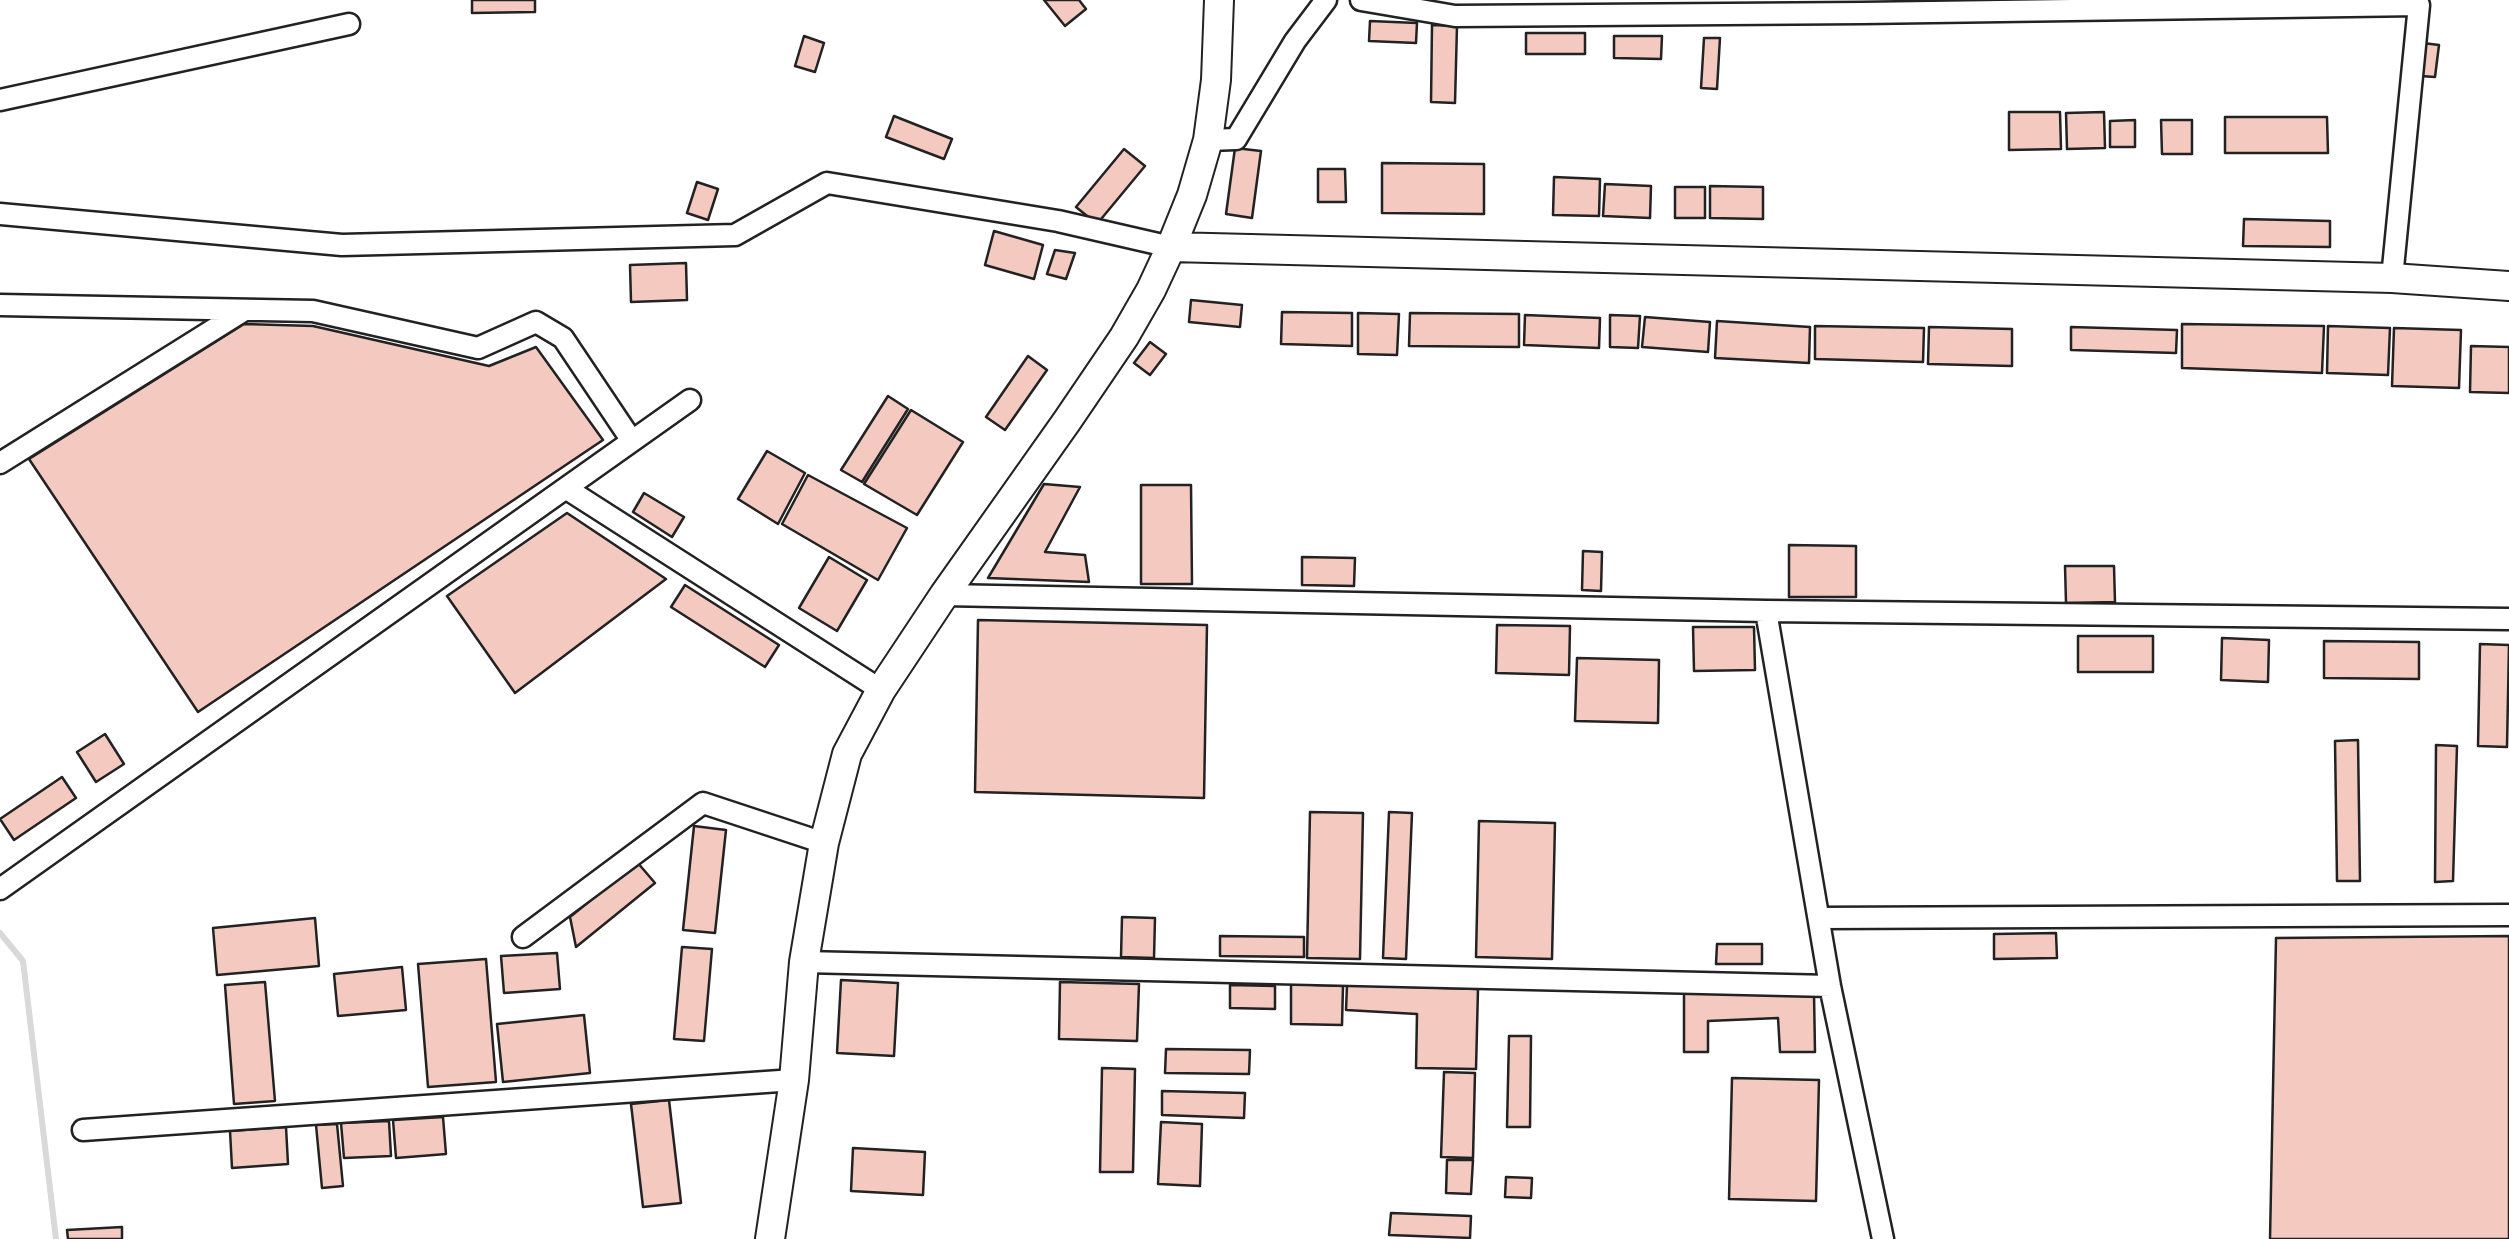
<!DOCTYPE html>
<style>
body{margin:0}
canvas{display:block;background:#fff}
</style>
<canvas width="2509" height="1239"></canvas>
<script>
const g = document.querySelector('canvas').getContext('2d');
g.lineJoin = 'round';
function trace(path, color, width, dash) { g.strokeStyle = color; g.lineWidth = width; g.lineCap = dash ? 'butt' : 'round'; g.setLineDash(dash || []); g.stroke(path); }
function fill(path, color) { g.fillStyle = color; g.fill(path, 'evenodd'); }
trace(new Path2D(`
 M0 933 23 961 56 1239`), '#d9d9d9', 6);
const building = new Path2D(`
 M472 0H535V12L472 13Z
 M1044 0H1079L1086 9 1065 26Z
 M1370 21 1417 23 1416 43 1369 41Z
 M1432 25 1457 26 1455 103 1431 102Z
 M1526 33H1585V54H1526Z
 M804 36 824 43 815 72 795 66Z
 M1614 36H1662L1661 59 1614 58Z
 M1704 38H1720L1717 89 1701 88Z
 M2423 43 2439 45 2435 77 2420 76Z
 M2009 112H2060L2061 149 2009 150Z
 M2104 112 2105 148 2067 149 2066 113Z
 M894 116 952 139 944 159 886 137Z
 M2225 117H2327L2328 153H2225Z
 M2135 120V147H2110V121Z
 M2161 120H2192V154H2162Z
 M1235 148 1261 151 1252 218 1226 214Z
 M1124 149 1145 166 1097 224 1076 207Z
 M1382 163 1484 164V214L1382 213Z
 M1318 169H1345L1346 202H1318Z
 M1554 177 1600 179 1599 216 1553 215Z
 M697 182 718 189 708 220 687 213Z
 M1605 184 1651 186 1650 218 1603 216Z
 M1710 186 1763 187V219L1710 218Z
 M1675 187H1705V218H1675Z
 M2244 219 2330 221V247L2243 246Z
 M994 231 1043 245 1034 279 985 265Z
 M1055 250 1075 253 1066 279 1047 274Z
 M686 263 687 300 631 302 630 265Z
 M1191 300 1242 305 1240 327 1189 322Z
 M1282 312 1352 313V346L1281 344Z
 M1358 313 1399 314 1397 355 1358 354Z
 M1410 313 1519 314V347L1409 346Z
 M1525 315 1600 318 1599 348 1524 345Z
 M1610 315 1640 316 1638 348 1610 347Z
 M1645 317 1710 322 1708 352 1642 347Z
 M1717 321 1810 327 1809 363 1715 358Z
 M244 324 313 326 489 366 536 347 603 440 198 712 29 459Z
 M2182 324 2324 326 2322 373 2182 368Z
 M1815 326 1924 328 1923 362 1815 359Z
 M2328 326 2390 328 2388 375 2327 373Z
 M1929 327 2012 329V366L1928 364Z
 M2071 327 2177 330 2176 353 2071 350Z
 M2394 328 2461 330 2459 388 2392 386Z
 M1150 342 1166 354 1150 375 1134 363Z
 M2471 346 2509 347V393L2470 392Z
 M1028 356 1047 370 1005 430 986 417Z
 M888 396 908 409 862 482 841 470Z
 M911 410 963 442 917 515 864 484Z
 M767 451 805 473 778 524 738 499Z
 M808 475 907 528 878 580 782 524Z
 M1044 484 1080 487 1045 552 1085 555 1089 582 988 578Z
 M1141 485H1191L1192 584H1141Z
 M644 493 684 517 672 537 633 512Z
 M567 513 666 579 515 693 447 596Z
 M1789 545 1856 546V597H1789Z
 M1583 551 1602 552 1601 591 1582 590Z
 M829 557 867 580 837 631 799 608Z
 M1302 557 1355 558 1354 586 1302 585Z
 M2065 566H2114L2115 602 2066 603Z
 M685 585 779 645 765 667 671 607Z
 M978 620 1207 625 1204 798 975 792Z
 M1497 625 1570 626 1569 675 1496 673Z
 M1693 627H1754L1755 670 1694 671Z
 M2078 636H2153V672H2078Z
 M2222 638 2269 640 2268 682 2221 680Z
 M2324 641 2419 642V679L2324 678Z
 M2480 644 2509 645 2507 747 2478 746Z
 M1577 658 1659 660 1658 723 1575 721Z
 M105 734 124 764 96 782 77 752Z
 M2358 740 2360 881H2337L2335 741Z
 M2436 745 2457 746 2453 881 2435 882Z
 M62 777 76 798 14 840 0 819Z
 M1310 812 1363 813 1360 959 1307 958Z
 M1389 812 1412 813 1406 959 1383 958Z
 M1479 821 1555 823 1552 959 1476 957Z
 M694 826 726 830 715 933 683 930Z
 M637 862 655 883 576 947 570 917Z
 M1122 917 1155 918 1154 958 1121 957Z
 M315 918 319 966 217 975 213 928Z
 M2056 933 2057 958 1994 959V934Z
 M1220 936 1304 937V957L1220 956Z
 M2509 936V1239H2270L2276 938Z
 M1717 944H1762V964H1716Z
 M682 947 712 949 704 1041 674 1039Z
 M557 953 560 989 504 993 501 956Z
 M486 959 496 1082 428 1087 418 964Z
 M402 967 406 1010 338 1016 334 974Z
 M841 980 898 983 894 1056 837 1053Z
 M265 982 275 1101 234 1104 225 985Z
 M1060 982 1139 984 1137 1041 1059 1039Z
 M1291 984 1343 986 1342 1025 1291 1024Z
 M1230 985 1275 986V1009L1230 1008Z
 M1347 985 1478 989 1476 1069 1416 1068 1417 1014 1346 1010Z
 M1684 992 1814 993 1815 1052H1780L1778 1018 1708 1021V1052H1684Z
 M584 1015 590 1073 503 1082 497 1024Z
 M1509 1036H1531L1530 1127H1507Z
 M1166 1049 1250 1050 1249 1074 1165 1073Z
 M1102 1068 1135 1069 1133 1172H1100Z
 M1444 1072 1475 1073 1473 1158 1441 1157Z
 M1732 1078 1819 1080 1816 1201 1729 1199Z
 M1162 1091 1245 1093 1244 1118 1162 1115Z
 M669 1100 681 1203 643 1207 631 1104Z
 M443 1117 446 1154 396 1158 393 1120Z
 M389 1121 391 1156 344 1158 341 1123Z
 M1161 1122 1202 1124 1200 1186 1158 1184Z
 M337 1124 343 1186 322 1188 316 1125Z
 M286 1127 288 1164 232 1168 230 1131Z
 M853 1148 925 1152 923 1195 851 1191Z
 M1447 1160H1473L1471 1194 1446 1193Z
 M1506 1177 1532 1178 1531 1198 1505 1197Z
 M1391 1213 1471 1216 1470 1238 1389 1235Z
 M122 1227V1239H68L67 1230Z`);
fill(building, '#f3c9c0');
trace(building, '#222', 2.5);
const street = new Path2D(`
 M1361 0 1455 16 1862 13 2419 5 2392 278
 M0 100 349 24
 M1208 140 1236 139 1295 41 1326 0
 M0 214 342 245 735 235 827 183 1058 221 1171 247
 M0 305 313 311 478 348 536 322 563 338 632 441
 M0 463 243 311
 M567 489 881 690
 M944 595 1766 611 2509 619
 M1766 611 1830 986 1883 1239
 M0 889 690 400
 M1819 918 2509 915
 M523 937 703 803 824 843
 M804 962 1830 986
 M83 1130 794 1080`);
const secondary = new Path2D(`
 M1171 247 2392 278 2509 286
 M770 1239 794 1080 804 962 824 843 847 754 881 690 944 595 1067 421 1124 337 1151 290 1171 247 1192 195 1208 140 1216 80 1219 0`);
trace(street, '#222', 25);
trace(secondary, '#222', 32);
trace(street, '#fff', 20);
trace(secondary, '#fff', 28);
</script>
